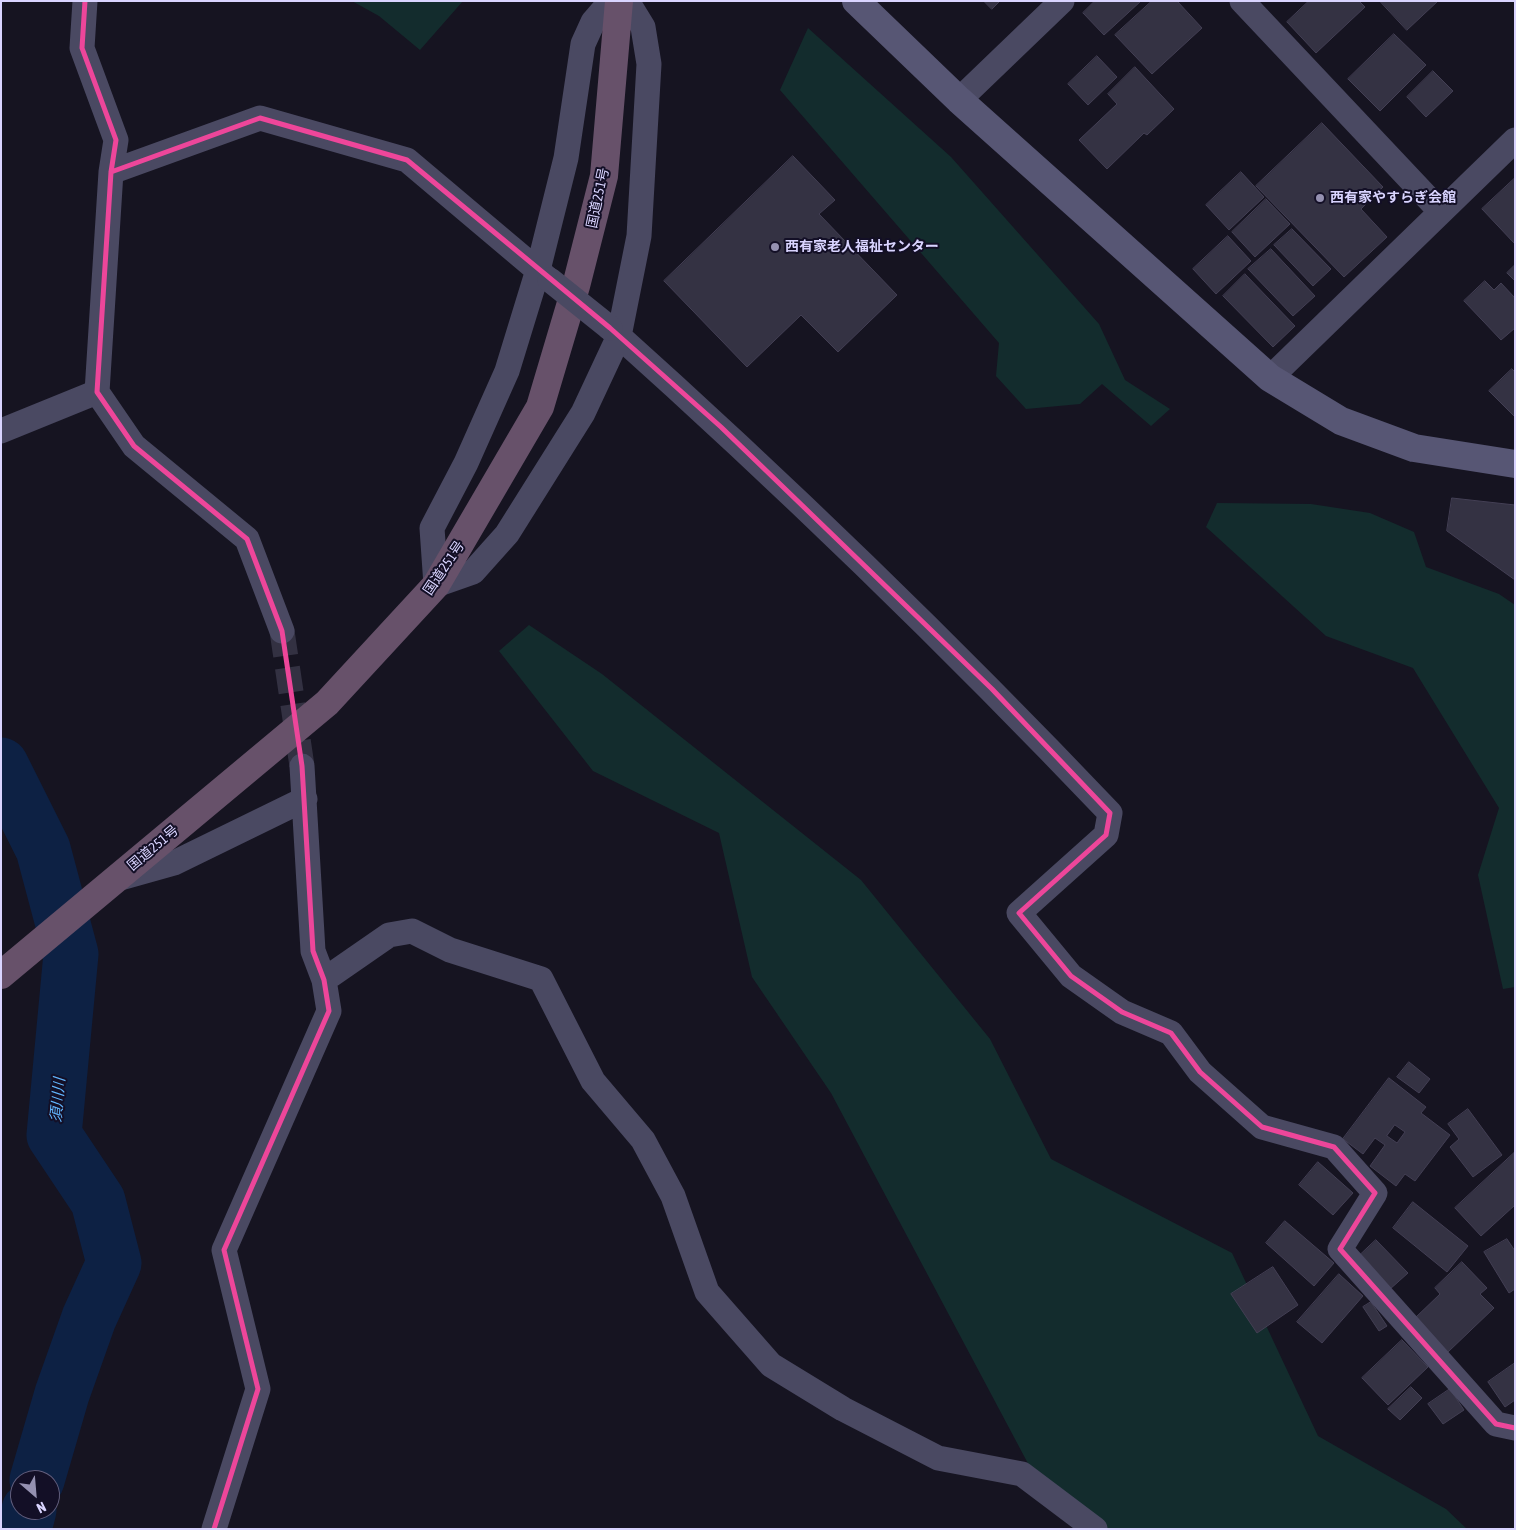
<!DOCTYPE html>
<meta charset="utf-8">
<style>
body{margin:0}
#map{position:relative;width:1516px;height:1530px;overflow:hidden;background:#161421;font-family:"Asap Condensed",sans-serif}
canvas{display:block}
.frame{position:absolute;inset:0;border:2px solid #d9d4ff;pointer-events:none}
.north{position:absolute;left:10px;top:1470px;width:50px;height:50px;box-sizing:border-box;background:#130f26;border:1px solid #625e7d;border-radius:50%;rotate:153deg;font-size:14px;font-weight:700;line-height:20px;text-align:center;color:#d9d4ff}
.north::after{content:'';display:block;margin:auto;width:18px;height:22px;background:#9591b1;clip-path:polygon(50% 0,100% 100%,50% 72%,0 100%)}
</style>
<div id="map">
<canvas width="1516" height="1530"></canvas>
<div class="frame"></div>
<div class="north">N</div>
</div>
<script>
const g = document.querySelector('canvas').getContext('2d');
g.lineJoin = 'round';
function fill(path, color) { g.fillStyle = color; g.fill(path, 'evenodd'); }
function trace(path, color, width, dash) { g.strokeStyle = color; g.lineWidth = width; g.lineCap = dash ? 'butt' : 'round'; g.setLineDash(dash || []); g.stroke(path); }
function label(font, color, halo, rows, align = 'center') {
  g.font = font + ' "Asap Condensed","Noto Sans JP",sans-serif'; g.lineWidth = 4; g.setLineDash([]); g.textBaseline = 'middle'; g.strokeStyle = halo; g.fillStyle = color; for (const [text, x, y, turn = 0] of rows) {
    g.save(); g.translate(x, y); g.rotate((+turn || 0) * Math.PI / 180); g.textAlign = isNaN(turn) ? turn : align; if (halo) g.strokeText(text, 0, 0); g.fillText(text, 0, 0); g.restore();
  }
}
fill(new Path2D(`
 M352 1H463L420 50 379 16Z
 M808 28 951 157 1099 324 1125 380 1170 409 1151 426 1102 384 1080 404 1026 409 996 376 999 343 780 90Z
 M1217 503 1311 504 1370 513 1414 532 1426 567 1499 594 1515 605V987L1503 989 1478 875 1499 808 1413 668 1326 636 1206 527Z
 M529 625 602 674 861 880 990 1039 1051 1159 1232 1253 1318 1436 1446 1509 1467 1529H1091L1032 1471 831 1093 752 977 719 833 593 771 499 651Z`), '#132c2d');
trace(new Path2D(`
 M1 765 43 849 71 954 54 1135 98 1201 114 1263 89 1318 62 1394 37 1480
 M24 1529 29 1510`), '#0d2144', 55);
const building = new Path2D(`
 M984 1H1000L992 9Z
 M1095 1H1141L1104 35 1083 13Z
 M1152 1H1177L1202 28 1152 74 1115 35Z
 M1309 1H1359L1365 7 1316 53 1287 22Z
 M1380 1H1438L1407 30Z
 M1394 34 1426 65 1380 111 1348 79Z
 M1097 56 1117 77 1088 105 1068 84Z
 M1135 67 1174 109 1147 135 1144 133 1107 169 1079 140 1117 104 1108 94Z
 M1433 71 1453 91 1426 117 1407 97Z
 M1322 123 1383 187 1361 209 1387 237 1344 277 1256 186Z
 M793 156 835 200 819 214 897 295 838 352 801 315 747 367 664 281Z
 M1241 172 1264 197 1229 230 1206 205Z
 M1515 178V242L1514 243 1482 209Z
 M1266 199 1290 224 1255 257 1232 232Z
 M1292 229 1331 269 1313 286 1274 245Z
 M1228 236 1251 261 1216 294 1193 269Z
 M1271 249 1315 296 1293 316 1248 269Z
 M1515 265V281L1507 273Z
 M1245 274 1295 326 1273 347 1223 296Z
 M1485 281 1494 290 1501 283 1515 298V328L1501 340 1464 301Z
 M1512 369 1515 372V417L1489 391Z
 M1452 498 1515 505V580L1447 531Z
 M1409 1062 1430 1079 1419 1093 1397 1077Z
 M1389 1078 1426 1107 1421 1113 1450 1135 1415 1181 1405 1174 1396 1186 1370 1166 1385 1145 1375 1138 1363 1154 1343 1139ZM1395 1125 1405 1132 1397 1143 1387 1136Z
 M1468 1109 1502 1155 1473 1177 1450 1147 1459 1139 1448 1124Z
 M1514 1153 1515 1205 1481 1236 1455 1208Z
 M1318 1162 1353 1193 1333 1215 1299 1185Z
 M1413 1202 1468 1246 1447 1272 1393 1228Z
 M1285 1221 1334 1263 1314 1286 1266 1243Z
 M1507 1239 1515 1251V1289L1509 1293 1484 1252Z
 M1376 1240 1408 1273 1389 1290 1358 1257Z
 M1462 1262 1487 1288 1480 1294 1494 1308 1448 1352 1415 1318 1440 1294 1435 1288Z
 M1273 1267 1298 1305 1257 1333 1231 1294Z
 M1339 1274 1363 1296 1322 1343 1297 1322Z
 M1371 1302 1387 1326 1379 1331 1363 1307Z
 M1402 1340 1428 1367 1388 1405 1362 1378Z
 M1515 1363V1400L1505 1407 1488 1382Z
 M1411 1387 1422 1398 1400 1420 1388 1409Z
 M1450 1389 1464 1410 1443 1424 1428 1404Z`);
fill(building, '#343243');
trace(building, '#433f54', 1);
trace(new Path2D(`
 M282 631 302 766`), '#333142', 25, [25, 12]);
trace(new Path2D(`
 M85 1 82 48 116 140 111 172 97 392 134 446 247 539 282 631
 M611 1 593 22 583 44 566 158 538 270 507 371 466 463 432 528 436 585 473 572 507 534 583 413 619 336 639 236 649 64 643 27 627 1
 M1242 1 1441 212
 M959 100 1062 1
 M111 172 260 118 407 160 548 279
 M610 328C783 483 950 645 1110 813L1106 835 1019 913 1071 976 1122 1012 1171 1033 1200 1072 1262 1127 1334 1147 1375 1193 1340 1249 1496 1424 1515 1428
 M1270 378 1515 140
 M1 431 97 392
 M117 879 174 863 305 799
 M324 980 389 935 412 931 450 950 541 979 593 1081 643 1140 673 1196 707 1292 771 1365 843 1409 938 1458 1022 1474 1095 1529
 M214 1529 258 1389 224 1250 329 1011 324 980 313 951 302 766`), '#4a4962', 25);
trace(new Path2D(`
 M856 1 959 100 1270 378 1341 421 1414 448 1515 464`), '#575674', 28);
trace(new Path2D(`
 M1 975 327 703 436 585 540 407 576 286 604 176 619 1`), '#67516a', 28);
trace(new Path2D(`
 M550 280 610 328`), '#4a4962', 25);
trace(new Path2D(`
 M85 1 82 48 116 140 111 172 97 392 134 446 247 539 282 631 302 766 313 951 324 980 329 1011 224 1250 258 1389 214 1529
 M111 172 260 118 407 160 610 328 721 427 992 689 1110 813 1106 835 1019 913 1071 976 1122 1012 1171 1033 1200 1072 1262 1127 1334 1147 1375 1193 1340 1249 1496 1424 1515 1428`), '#ed469a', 5);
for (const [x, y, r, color] of [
 [1320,198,5,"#9591b1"],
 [775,247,5,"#9591b1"]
]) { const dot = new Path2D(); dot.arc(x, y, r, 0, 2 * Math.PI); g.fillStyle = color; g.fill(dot); trace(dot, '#130f26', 2); }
label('14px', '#d9d4ff', '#130f26', [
 ["国道251号",598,198,-78],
 ["国道251号",444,568,-56],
 ["国道251号",153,848,-40]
]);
label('bold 14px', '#d9d4ff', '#130f26', [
 ["西有家やすらぎ会館",1330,198],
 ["西有家老人福祉センター",785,247]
], 'left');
label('italic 15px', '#62b6ff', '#130f26', [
 ["須川川",58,1100,-85]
]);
</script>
